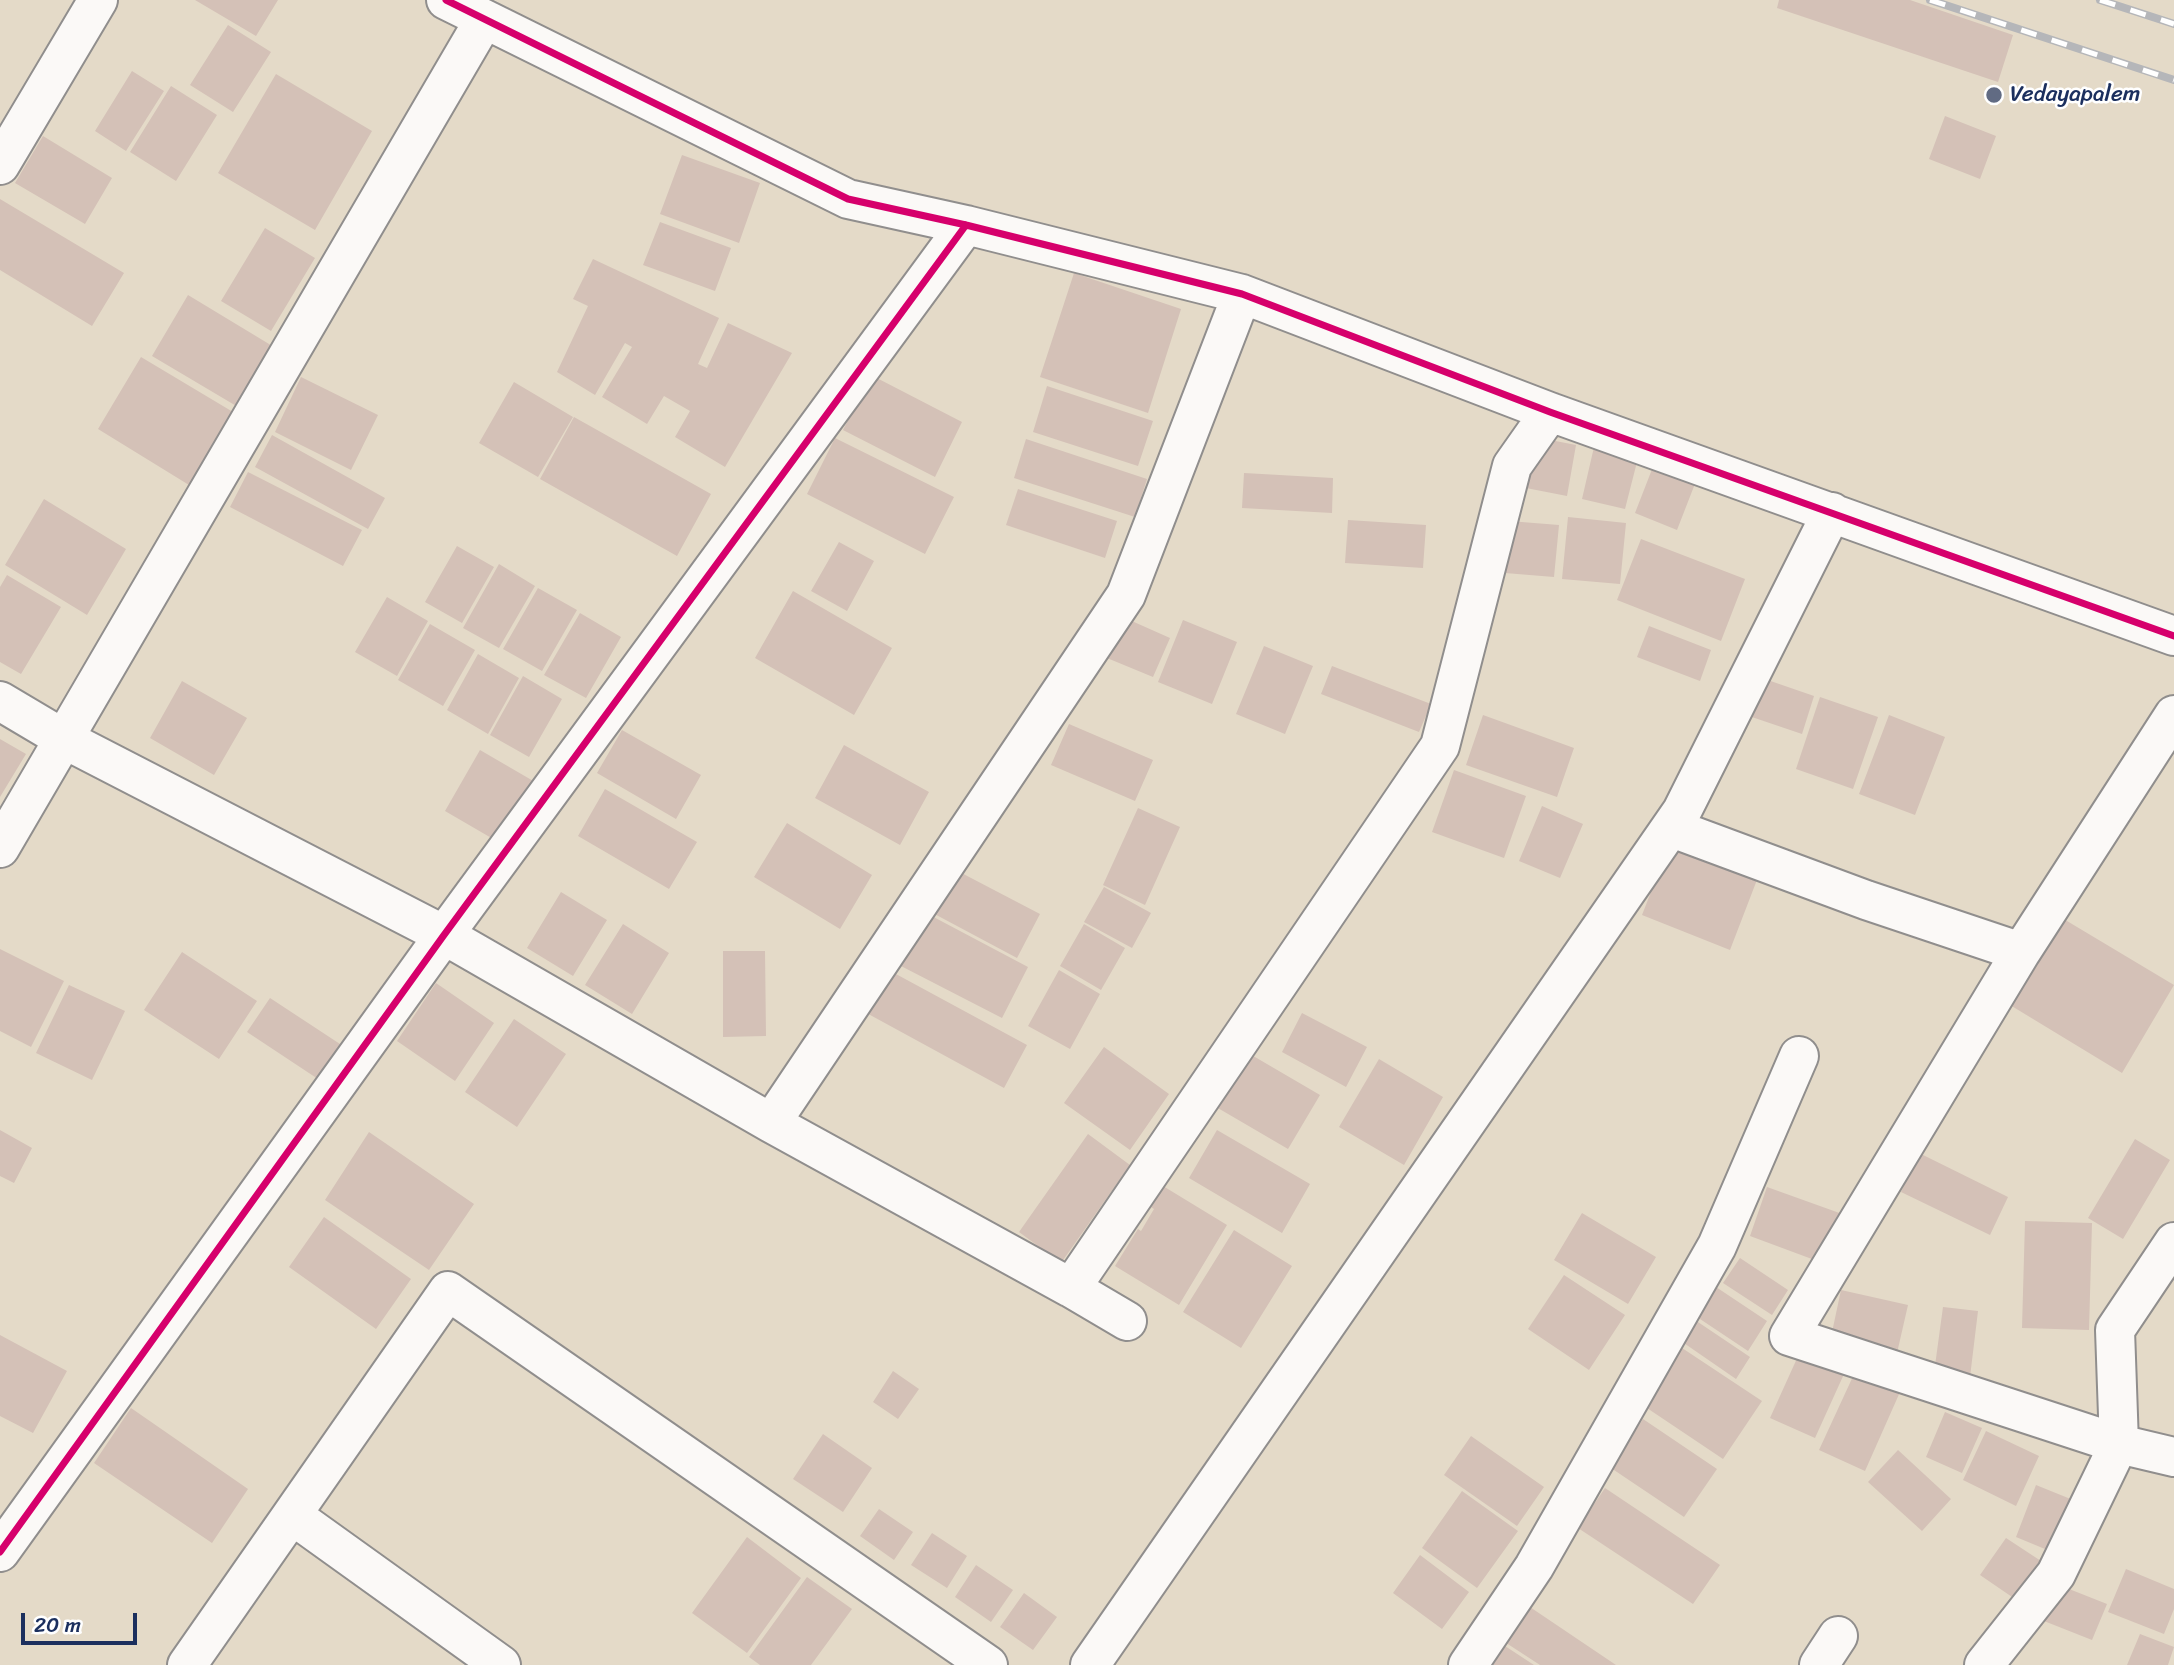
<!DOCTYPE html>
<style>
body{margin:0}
#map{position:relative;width:2174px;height:1665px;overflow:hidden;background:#e4dac8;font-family:Sriracha,sans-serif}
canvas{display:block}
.scale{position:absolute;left:21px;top:1613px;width:116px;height:32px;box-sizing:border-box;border:4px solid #1b2f5e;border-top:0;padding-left:9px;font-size:21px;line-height:24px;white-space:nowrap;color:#1b2f5e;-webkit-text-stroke:5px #fff;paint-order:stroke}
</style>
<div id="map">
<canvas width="2174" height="1665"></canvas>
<div class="scale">20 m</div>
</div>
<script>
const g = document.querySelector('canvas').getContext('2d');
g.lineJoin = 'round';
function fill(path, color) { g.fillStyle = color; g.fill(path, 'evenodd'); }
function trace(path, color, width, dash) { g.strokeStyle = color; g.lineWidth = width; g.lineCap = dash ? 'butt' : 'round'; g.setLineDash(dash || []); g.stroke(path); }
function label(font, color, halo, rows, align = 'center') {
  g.font = font + ' Sriracha,sans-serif'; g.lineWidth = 5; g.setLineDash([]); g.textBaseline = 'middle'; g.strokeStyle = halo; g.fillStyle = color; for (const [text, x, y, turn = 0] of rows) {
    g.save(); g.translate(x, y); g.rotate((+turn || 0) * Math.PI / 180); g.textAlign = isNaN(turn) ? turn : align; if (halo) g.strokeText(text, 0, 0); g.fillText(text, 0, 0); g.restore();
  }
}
fill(new Path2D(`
 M195 0H278L256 36Z
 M1779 0H1910L2013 35 1998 82 1777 8Z
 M228 25 271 52 233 112 190 85Z
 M132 71 164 91 126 151 95 131Z
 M276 74 372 131 315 230 218 173Z
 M171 86 217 115 176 181 130 152Z
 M1945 116 1996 136 1980 179 1929 159Z
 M43 136 112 178 85 224 15 183Z
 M682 155 760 183 739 243 660 214Z
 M0 199 124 273 92 326 0 270Z
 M660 222 731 248 715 291 643 265Z
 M265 228 315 258 271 331 221 301Z
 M593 259 719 318 698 364 707 368 728 323 792 353 725 467 675 437 690 411 664 396 647 424 602 397 632 347 625 343 595 395 557 372 588 306 573 299Z
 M1074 273 1181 309 1148 413 1040 377Z
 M188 295 274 347 238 407 152 356Z
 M141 357 233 412 189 485 98 429Z
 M871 375 962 422 935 477 843 430Z
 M301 377 378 415 351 470 275 432Z
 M514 382 573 417 538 477 479 443Z
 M1047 386 1153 421 1138 466 1033 432Z
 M574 417 711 494 677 556 540 479Z
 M272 435 385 498 368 529 255 467Z
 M1535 437 1576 445 1567 496 1526 488Z
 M835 438 954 497 925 554 807 494Z
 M1026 439 1147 479 1135 517 1014 478Z
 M1594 447 1638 458 1625 509 1582 499Z
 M1656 459 1698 476 1677 530 1635 513Z
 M248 472 362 530 343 566 230 507Z
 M1244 473 1333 478 1332 513 1242 508Z
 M1018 489 1117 521 1105 558 1006 525Z
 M44 499 126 549 87 615 5 565Z
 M1568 517 1626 523 1620 584 1562 579Z
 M1348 520 1426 525 1423 568 1345 563Z
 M1509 521 1559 525 1554 577 1505 573Z
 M1641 539 1745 579 1721 641 1617 600Z
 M839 542 874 561 847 611 811 591Z
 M457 546 494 567 462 623 425 602Z
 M499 564 535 586 499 648 463 628Z
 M7 575 61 607 21 674 0 662V587Z
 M538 588 577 610 542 671 503 649Z
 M793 591 892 648 854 715 755 658Z
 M387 597 428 621 397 676 355 652Z
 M580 613 621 637 586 698 544 675Z
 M1125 618 1170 638 1153 677 1107 658Z
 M1183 620 1237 642 1212 704 1158 682Z
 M430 624 475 650 443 706 398 680Z
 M1649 626 1711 650 1700 681 1637 657Z
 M1264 646 1313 666 1285 734 1236 714Z
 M478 654 519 678 488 734 447 710Z
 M1332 666 1431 704 1419 732 1321 694Z
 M523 676 562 699 529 757 490 735Z
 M1756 676 1814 696 1802 734 1743 714Z
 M182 681 247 718 214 775 150 738Z
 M1820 697 1878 717 1853 789 1796 769Z
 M1483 715 1574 748 1557 797 1466 765Z
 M1889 715 1945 737 1915 815 1859 794Z
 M1069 724 1153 760 1135 801 1051 765Z
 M622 730 701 775 676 819 597 773Z
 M0 739 26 754 0 797Z
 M844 745 929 792 900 845 815 798Z
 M480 750 535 782 500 843 445 811Z
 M1454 770 1526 796 1504 858 1432 832Z
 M605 789 697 842 669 889 578 836Z
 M1542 806 1583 824 1560 878 1519 861Z
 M1138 808 1180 827 1145 905 1103 885Z
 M787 823 872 875 840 929 754 877Z
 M1672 838 1760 872 1730 950 1642 915Z
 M950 867 1040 914 1017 958 927 910Z
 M1104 887 1151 913 1132 948 1084 922Z
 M561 892 607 920 573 976 527 948Z
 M926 913 1028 967 1002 1018 899 965Z
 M2062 918 2174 985 2122 1073 2010 1005Z
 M623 924 669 953 632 1014 585 985Z
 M1084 924 1125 948 1101 990 1060 966Z
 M0 949 64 981 31 1047 0 1031Z
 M723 951H765L766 1036 723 1037Z
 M182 952 257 1001 219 1059 144 1010Z
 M883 967 1027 1045 1004 1088 861 1010Z
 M1059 970 1100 994 1070 1049 1028 1026Z
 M436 983 494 1023 455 1081 397 1041Z
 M69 985 125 1011 92 1080 36 1053Z
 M270 998 340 1044 318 1079 247 1032Z
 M1302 1013 1367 1047 1346 1087 1282 1052Z
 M514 1019 566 1054 517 1127 465 1092Z
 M1104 1047 1169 1094 1130 1150 1064 1103Z
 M1243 1050 1320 1095 1288 1149 1211 1104Z
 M1379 1059 1443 1097 1404 1165 1339 1127Z
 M0 1130 32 1148 14 1183 0 1176Z
 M1217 1130 1310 1184 1282 1233 1189 1178Z
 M369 1132 474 1204 429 1270 325 1200Z
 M1088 1134 1130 1165 1061 1263 1019 1232Z
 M2135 1139 2170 1160 2123 1239 2088 1218Z
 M1919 1153 2008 1197 1990 1235 1901 1192Z
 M1163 1186 1227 1225 1179 1305 1115 1266 1138 1229 1141 1231 1154 1209 1151 1207Z
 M1767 1187 1845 1215 1828 1265 1750 1236Z
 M1582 1213 1656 1257 1628 1304 1554 1260Z
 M324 1217 411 1279 376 1329 289 1267Z
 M2025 1221 2092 1223 2089 1330 2022 1328Z
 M1234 1230 1292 1266 1241 1348 1183 1312Z
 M1740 1258 1788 1290 1772 1315 1723 1283Z
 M1564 1275 1625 1315 1589 1370 1528 1329Z
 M1710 1283 1767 1321 1748 1351 1691 1313Z
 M1841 1290 1908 1305 1897 1353 1831 1337Z
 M1943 1307 1978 1311 1970 1377 1934 1373Z
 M1692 1318 1750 1357 1736 1379 1678 1339Z
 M0 1335 67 1371 33 1433 0 1416Z
 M1679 1346 1762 1401 1723 1459 1641 1404Z
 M1799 1354 1844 1374 1815 1438 1770 1418Z
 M893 1371 919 1389 898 1419 873 1402Z
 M1855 1372 1900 1392 1865 1471 1819 1450Z
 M131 1408 248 1489 212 1543 94 1463Z
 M1945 1412 1982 1428 1962 1473 1926 1457Z
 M1643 1419 1717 1469 1684 1517 1611 1468Z
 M1986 1431 2039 1456 2016 1506 1963 1480Z
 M823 1434 872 1468 843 1512 793 1479Z
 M1471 1436 1544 1487 1517 1526 1444 1475Z
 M1898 1450 1951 1499 1922 1531 1868 1482Z
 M2036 1485 2078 1502 2057 1554 2016 1537Z
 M1605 1488 1720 1565 1693 1604 1578 1528Z
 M1462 1491 1518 1531 1477 1588 1422 1548Z
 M879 1509 913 1532 894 1560 860 1536Z
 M932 1533 967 1556 947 1588 911 1565Z
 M747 1537 801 1578 747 1653 692 1613Z
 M2006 1538 2041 1561 2015 1599 1980 1575Z
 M1420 1555 1469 1592 1442 1629 1393 1593Z
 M976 1565 1013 1590 991 1622 955 1597Z
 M2126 1569 2174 1589V1609L2164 1634 2108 1612Z
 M807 1577 852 1609 811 1665H760L749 1657Z
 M2059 1585 2107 1604 2092 1640 2044 1621Z
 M1024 1593 1057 1617 1033 1650 1000 1627Z
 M1521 1601 1616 1665H1540L1497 1637Z
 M2140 1634 2174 1647 2168 1665H2127Z
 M1505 1646 1534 1665H1493Z`), '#d4c1b7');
const street = new Path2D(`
 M446 0 848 199 966 225 1242 294 1550 412 2174 636
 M0 165 98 0
 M0 701 64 739 444 935 771 1123 1071 1288 1127 1321
 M2174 715 2021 952 1789 1336 2119 1444 2174 1457
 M1672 828 1866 900 2021 952
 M0 848 484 20
 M771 1123 1126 595 1242 294
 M1071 1288 1440 746 1512 466 1550 412
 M292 1515 501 1665
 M0 1552 444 935 966 225
 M187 1665 448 1291 988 1665
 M1090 1665 1682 811 1832 512
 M1468 1665 1534 1567 1717 1246 1799 1056
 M1819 1665 1838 1636
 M1984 1665 2056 1574 2119 1444 2115 1330 2174 1242`);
trace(street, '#908e8d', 42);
trace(street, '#fbf9f7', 38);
const rail = new Path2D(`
 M1930 0 2174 80
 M2100 0 2174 24`);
trace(rail, '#b5b6b9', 8);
trace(rail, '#fff', 5, [16]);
trace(new Path2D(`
 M446 0 848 199 966 225 1242 294 1550 412 2174 636
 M0 1552 444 935 966 225`), '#d6006c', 7);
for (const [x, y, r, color] of [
 [1994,95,9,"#616b83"]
]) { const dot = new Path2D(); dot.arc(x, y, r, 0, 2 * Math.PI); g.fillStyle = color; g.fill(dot); trace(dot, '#fff', 2.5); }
label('23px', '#1b2f5e', '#fff', [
 ["Vedayapalem",2010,95]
], 'left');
</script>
